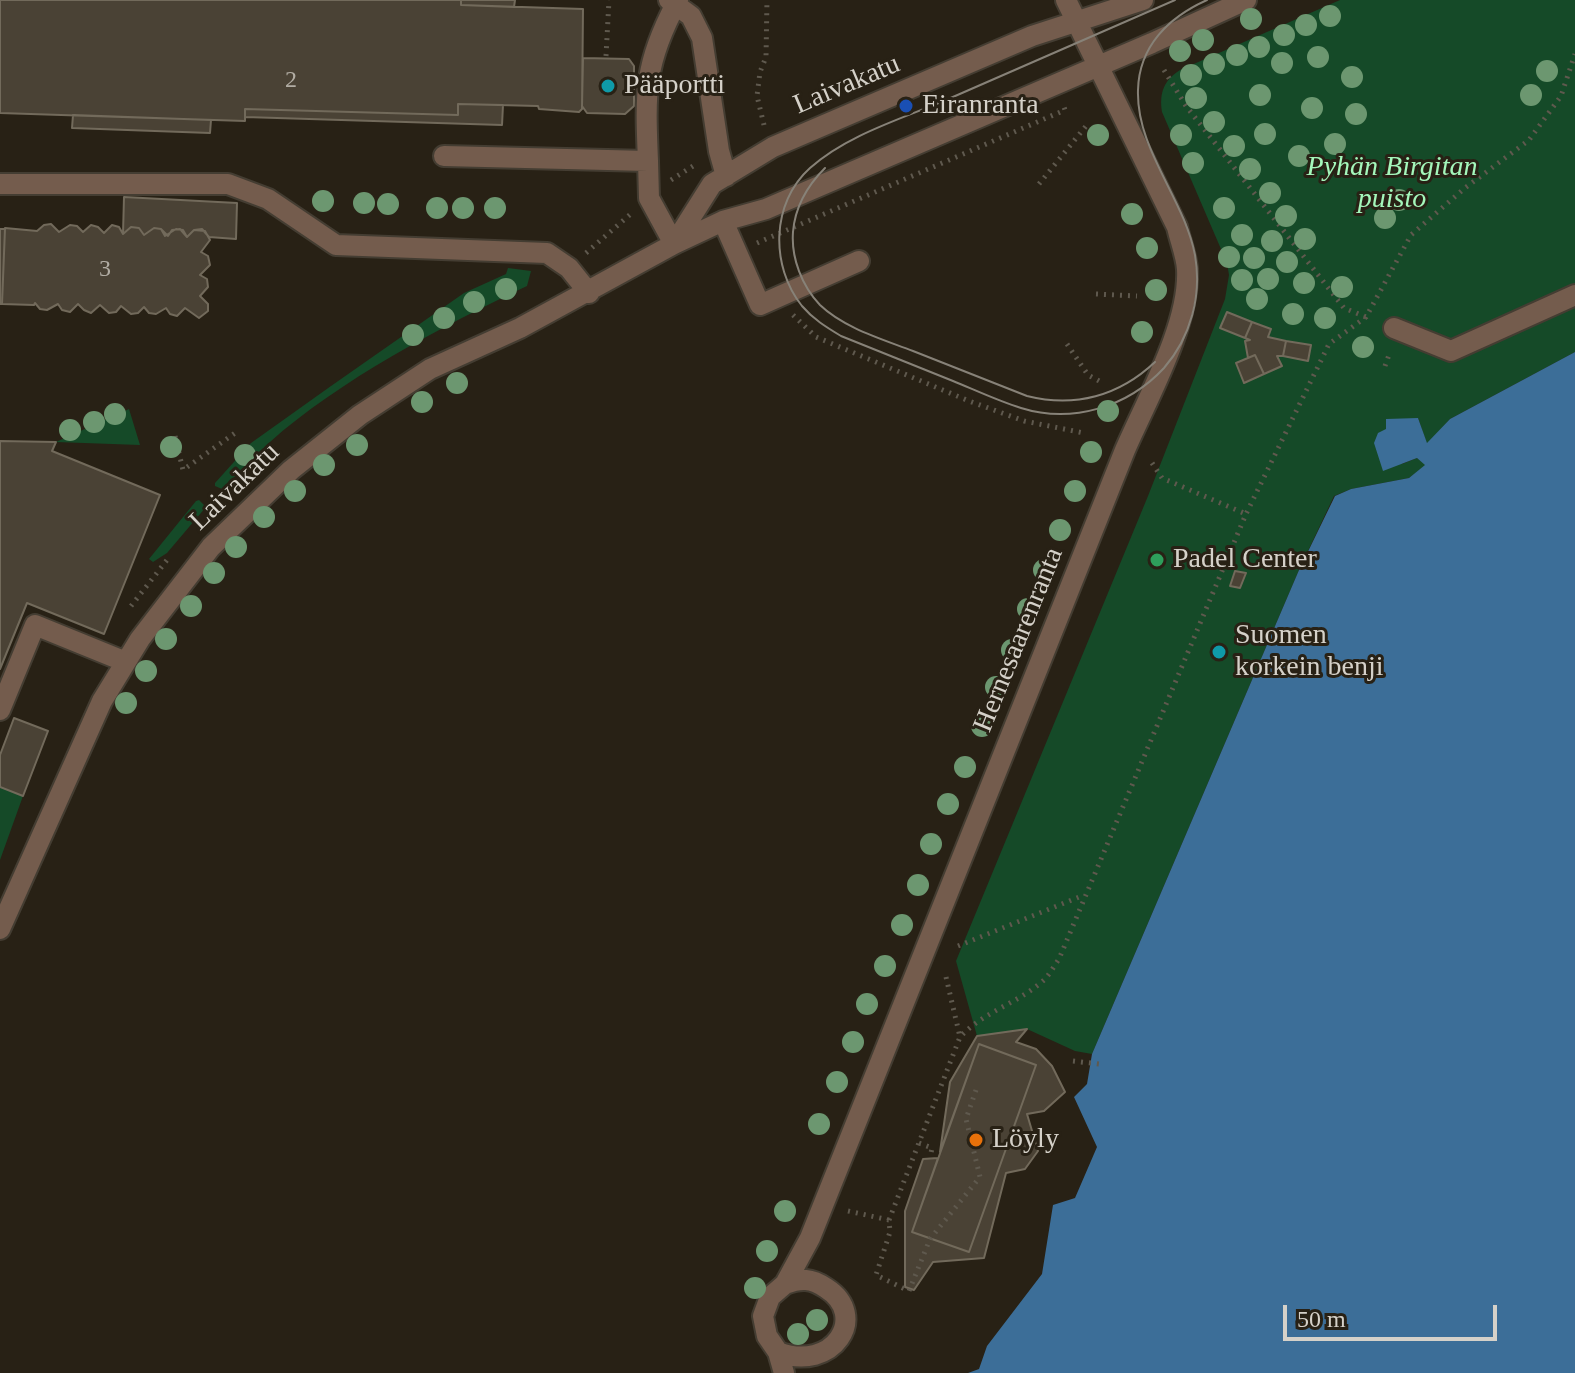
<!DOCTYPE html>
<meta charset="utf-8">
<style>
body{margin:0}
#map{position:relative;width:1575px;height:1373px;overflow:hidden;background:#282115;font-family:"Times New Roman",serif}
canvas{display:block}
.scale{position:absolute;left:1283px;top:1305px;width:214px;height:36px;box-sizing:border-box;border:4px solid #d5d1c9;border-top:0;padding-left:10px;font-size:24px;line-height:28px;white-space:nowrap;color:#d5d1c9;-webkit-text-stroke:6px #282115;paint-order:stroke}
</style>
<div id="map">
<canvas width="1575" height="1373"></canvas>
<div class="scale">50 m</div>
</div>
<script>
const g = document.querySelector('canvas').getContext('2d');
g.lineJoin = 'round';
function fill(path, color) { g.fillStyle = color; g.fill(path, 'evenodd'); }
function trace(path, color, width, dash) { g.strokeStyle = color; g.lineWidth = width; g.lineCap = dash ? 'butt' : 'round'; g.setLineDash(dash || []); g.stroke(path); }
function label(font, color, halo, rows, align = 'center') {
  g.font = font + ' "Times New Roman",serif'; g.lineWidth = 6; g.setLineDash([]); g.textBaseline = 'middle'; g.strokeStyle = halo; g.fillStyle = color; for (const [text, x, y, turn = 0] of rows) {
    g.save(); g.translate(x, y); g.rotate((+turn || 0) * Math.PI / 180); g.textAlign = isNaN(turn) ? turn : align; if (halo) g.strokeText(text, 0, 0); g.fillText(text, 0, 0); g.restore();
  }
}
fill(new Path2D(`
 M1340 0H1575V352L1450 419 1427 444 1418 418 1402 464 1417 458 1426 465 1409 478 1351 489 1334 496 1299 570 1092 1054 1075 1051 1027 1029 977 1036 956 961 1148 496 1225 299 1229 275 1227 263 1162 112C1159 93 1164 80 1180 70Z
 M508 268 531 271 527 286C444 325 338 381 270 442 254 457 238 474 222 489L215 486V483L251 443 331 386 464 293 506 274Z
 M129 409 140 445 56 442Z
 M199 500 206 507 167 553 153 562 149 559 196 501Z
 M0 787 23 796 0 860Z`), '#154a28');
fill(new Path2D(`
 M1575 352V1373H968L979 1369 987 1346 1042 1274 1053 1205 1075 1198 1097 1147 1074 1097 1087 1084 1092 1054 1299 570 1335 496 1351 489 1409 478 1425 465 1417 458 1383 471 1374 443 1378 433 1386 429V419L1418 418 1427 443 1450 419Z`), '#3c6e98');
const building = new Path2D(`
 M0 0H461V5L583 9 582 109 579 112 539 109 538 106 458 104V115L245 109V121L0 113Z
 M461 0H515L514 7 461 5Z
 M583 58 629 59 634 66V106L625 114 587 113 582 106Z
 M458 104 503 105 502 125 245 117V109L458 115Z
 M73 115 211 120 210 133 72 128Z
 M124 197 237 203 236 239 209 237 202 229 194 230 187 237 180 229 172 230 168 236 161 229 154 228 144 235 139 228 131 227 123 234Z
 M51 224 59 232 70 225 77 226 83 232 91 225 98 227 104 233 112 225 119 227 123 234 131 227 139 228 144 235 154 228 161 229 165 236 176 229 183 230 187 237 194 230 205 231 210 240 201 252 208 256 210 265 200 275 207 279 208 287 200 296 208 304V311L199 318 185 308 177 316 170 314 166 308 156 314 149 313 144 307 138 313 131 314 121 306 116 312 109 313 100 305 91 313 84 310 78 304 70 312 62 310 58 304 47 310 40 309 35 303 34 305 2 304 5 228 37 231 44 225Z
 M0 229H5L2 304H0Z
 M1227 312 1252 322 1245 338 1220 328Z
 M1252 322 1271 329 1268 337 1286 341 1283 356H1277L1282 366 1264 374 1255 355 1248 358 1245 341 1250 340 1245 338Z
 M1286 341 1311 345 1308 361 1283 356Z
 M1255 355 1264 374 1244 383 1236 363Z
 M0 441 56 442 52 451 160 495 104 634 27 603 0 669Z
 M1235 571 1246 573 1240 588 1230 586Z
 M14 718 48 731 23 796 0 787V755Z
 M1027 1029 1016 1042 1036 1049 1052 1066 1065 1092 1044 1111 1027 1114 1038 1151 1025 1169 1006 1173 984 1258 933 1262 914 1290 905 1287V1211L923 1159 938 1158 912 1232 969 1252 1036 1065 979 1044 940 1152 950 1082 977 1036Z
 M979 1044 1036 1065 969 1252 912 1232Z`);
fill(building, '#4a4235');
trace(building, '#726a5b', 2);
const minor = new Path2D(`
 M669 0 691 16 702 38 719 151 726 176
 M444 156 648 161 649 198 674 244
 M648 161C645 91 644 63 678 0
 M0 184H228L268 199 336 245 547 253 569 268 589 293
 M723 221 760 305 859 261
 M674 244 712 184 773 147 1032 36 1143 0
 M1394 328 1451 351 1575 295
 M0 710 35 625 126 662
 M0 929 102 701 140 639 211 547 291 470 360 415 430 369 520 328 674 244 723 221 766 209 1152 43 1246 0
 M778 1352C833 1373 870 1316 826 1288 811 1278 801 1278 785 1284
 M784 1373 778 1352 767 1336 763 1316 770 1297 785 1284 810 1238 1125 450C1147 399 1190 324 1187 269 1186 255 1180 241 1177 227L1066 0`);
trace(minor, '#443d32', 24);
trace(new Path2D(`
 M606 56 609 0
 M1164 70 1186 106 1344 308 1366 317
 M764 125 757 96 760 72 766 57 767 0
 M671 180 693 166
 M1039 184 1086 126
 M757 243 1065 110 1063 104
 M586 253 633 212
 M1096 294 1137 296
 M793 315 816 337 969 401 1024 421 1084 433
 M1067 344 1088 375 1103 383
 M1385 366 1390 352
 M175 436 183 470 235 433
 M1152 463 1162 478 1246 514
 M131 606 167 560
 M958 946 1084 895
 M946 977 960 1037
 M1073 1061 1099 1064
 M976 1090 966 1119 980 1177 930 1239 909 1291 876 1275 890 1232 889 1220 960 1037C984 1011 1019 1003 1044 980 1050 974 1054 966 1059 959L1246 514 1329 344 1366 317 1411 235 1465 188 1529 140 1561 96 1575 54
 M919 1143 932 1148 930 1158
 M848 1211 889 1220`), '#5f594e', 5, [2, 6]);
trace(minor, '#745c4d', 20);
trace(new Path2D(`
 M1175 0C1099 33 1022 67 946 100 901 119 847 135 810 168 771 203 770 266 802 306 813 319 826 327 841 336 878 351 916 366 953 381 975 390 998 401 1021 408 1072 424 1128 407 1164 368 1191 337 1202 295 1195 255 1184 198 1136 149 1138 90 1139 46 1169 17 1207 0
 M825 168C807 186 795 207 793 232 791 258 802 286 820 305 844 328 882 339 913 351 951 366 989 381 1027 396 1075 408 1119 396 1155 362`), '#878278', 2);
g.fillStyle = '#6c9770';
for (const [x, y] of [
 [1330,16],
 [1251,19],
 [1306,25],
 [1284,35],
 [1203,40],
 [1259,47],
 [1180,51],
 [1237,55],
 [1318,57],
 [1282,63],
 [1214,64],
 [1547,71],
 [1191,75],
 [1352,77],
 [1260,95],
 [1531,95],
 [1196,98],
 [1312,108],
 [1356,114],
 [1214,122],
 [1265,134],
 [1098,135],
 [1181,135],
 [1335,144],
 [1234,146],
 [1299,156],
 [1193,163],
 [1250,169],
 [1270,193],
 [1399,200],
 [323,201],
 [364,203],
 [388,204],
 [437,208],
 [463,208],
 [495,208],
 [1224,208],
 [1132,214],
 [1286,216],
 [1385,218],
 [1242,235],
 [1305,239],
 [1272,241],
 [1147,248],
 [1229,257],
 [1254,258],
 [1287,262],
 [1268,279],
 [1242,280],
 [1304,283],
 [1342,287],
 [506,289],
 [1156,290],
 [1257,299],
 [474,302],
 [1293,314],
 [444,318],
 [1325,318],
 [1142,332],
 [413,335],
 [1363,347],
 [457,383],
 [422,402],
 [1108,411],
 [115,414],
 [94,422],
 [70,430],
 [357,445],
 [171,447],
 [1091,452],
 [245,455],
 [324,465],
 [295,491],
 [1075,491],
 [264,517],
 [1060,530],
 [236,547],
 [1044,570],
 [214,573],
 [191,606],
 [1028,609],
 [166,639],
 [1012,650],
 [146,671],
 [996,687],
 [126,703],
 [982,726],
 [965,767],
 [948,804],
 [931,844],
 [918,885],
 [902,925],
 [885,966],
 [867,1004],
 [853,1042],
 [837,1082],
 [819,1124],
 [785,1211],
 [767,1251],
 [755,1288],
 [817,1320],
 [798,1334]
]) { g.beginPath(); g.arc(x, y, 11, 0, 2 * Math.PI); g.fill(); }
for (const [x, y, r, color] of [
 [608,86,8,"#0f9aa8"],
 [906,106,8,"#1a4fb4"],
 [1157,560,8,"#2e9e5b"],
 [1219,652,8,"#0f9aa8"],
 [976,1140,8,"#e8710a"]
]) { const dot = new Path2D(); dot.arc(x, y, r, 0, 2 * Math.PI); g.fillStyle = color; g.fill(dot); trace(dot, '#282115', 3); }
label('24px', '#b2ada4', null, [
 ["2",291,81],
 ["3",105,270]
]);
label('28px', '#d5d1c9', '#282115', [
 ["Laivakatu",847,85,-23],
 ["Laivakatu",235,487,-44],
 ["Hernesaarenranta",1019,640,-68]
]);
label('28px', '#d5d1c9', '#282115', [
 ["Pääportti",624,86],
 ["Eiranranta",922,106],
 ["Padel Center",1173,560],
 ["Suomen",1235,636],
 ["korkein benji",1235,668],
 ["Löyly",992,1140]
], 'left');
label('italic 28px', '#a4f7bb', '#282115', [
 ["Pyhän Birgitan",1392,168],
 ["puisto",1392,200]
]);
</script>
